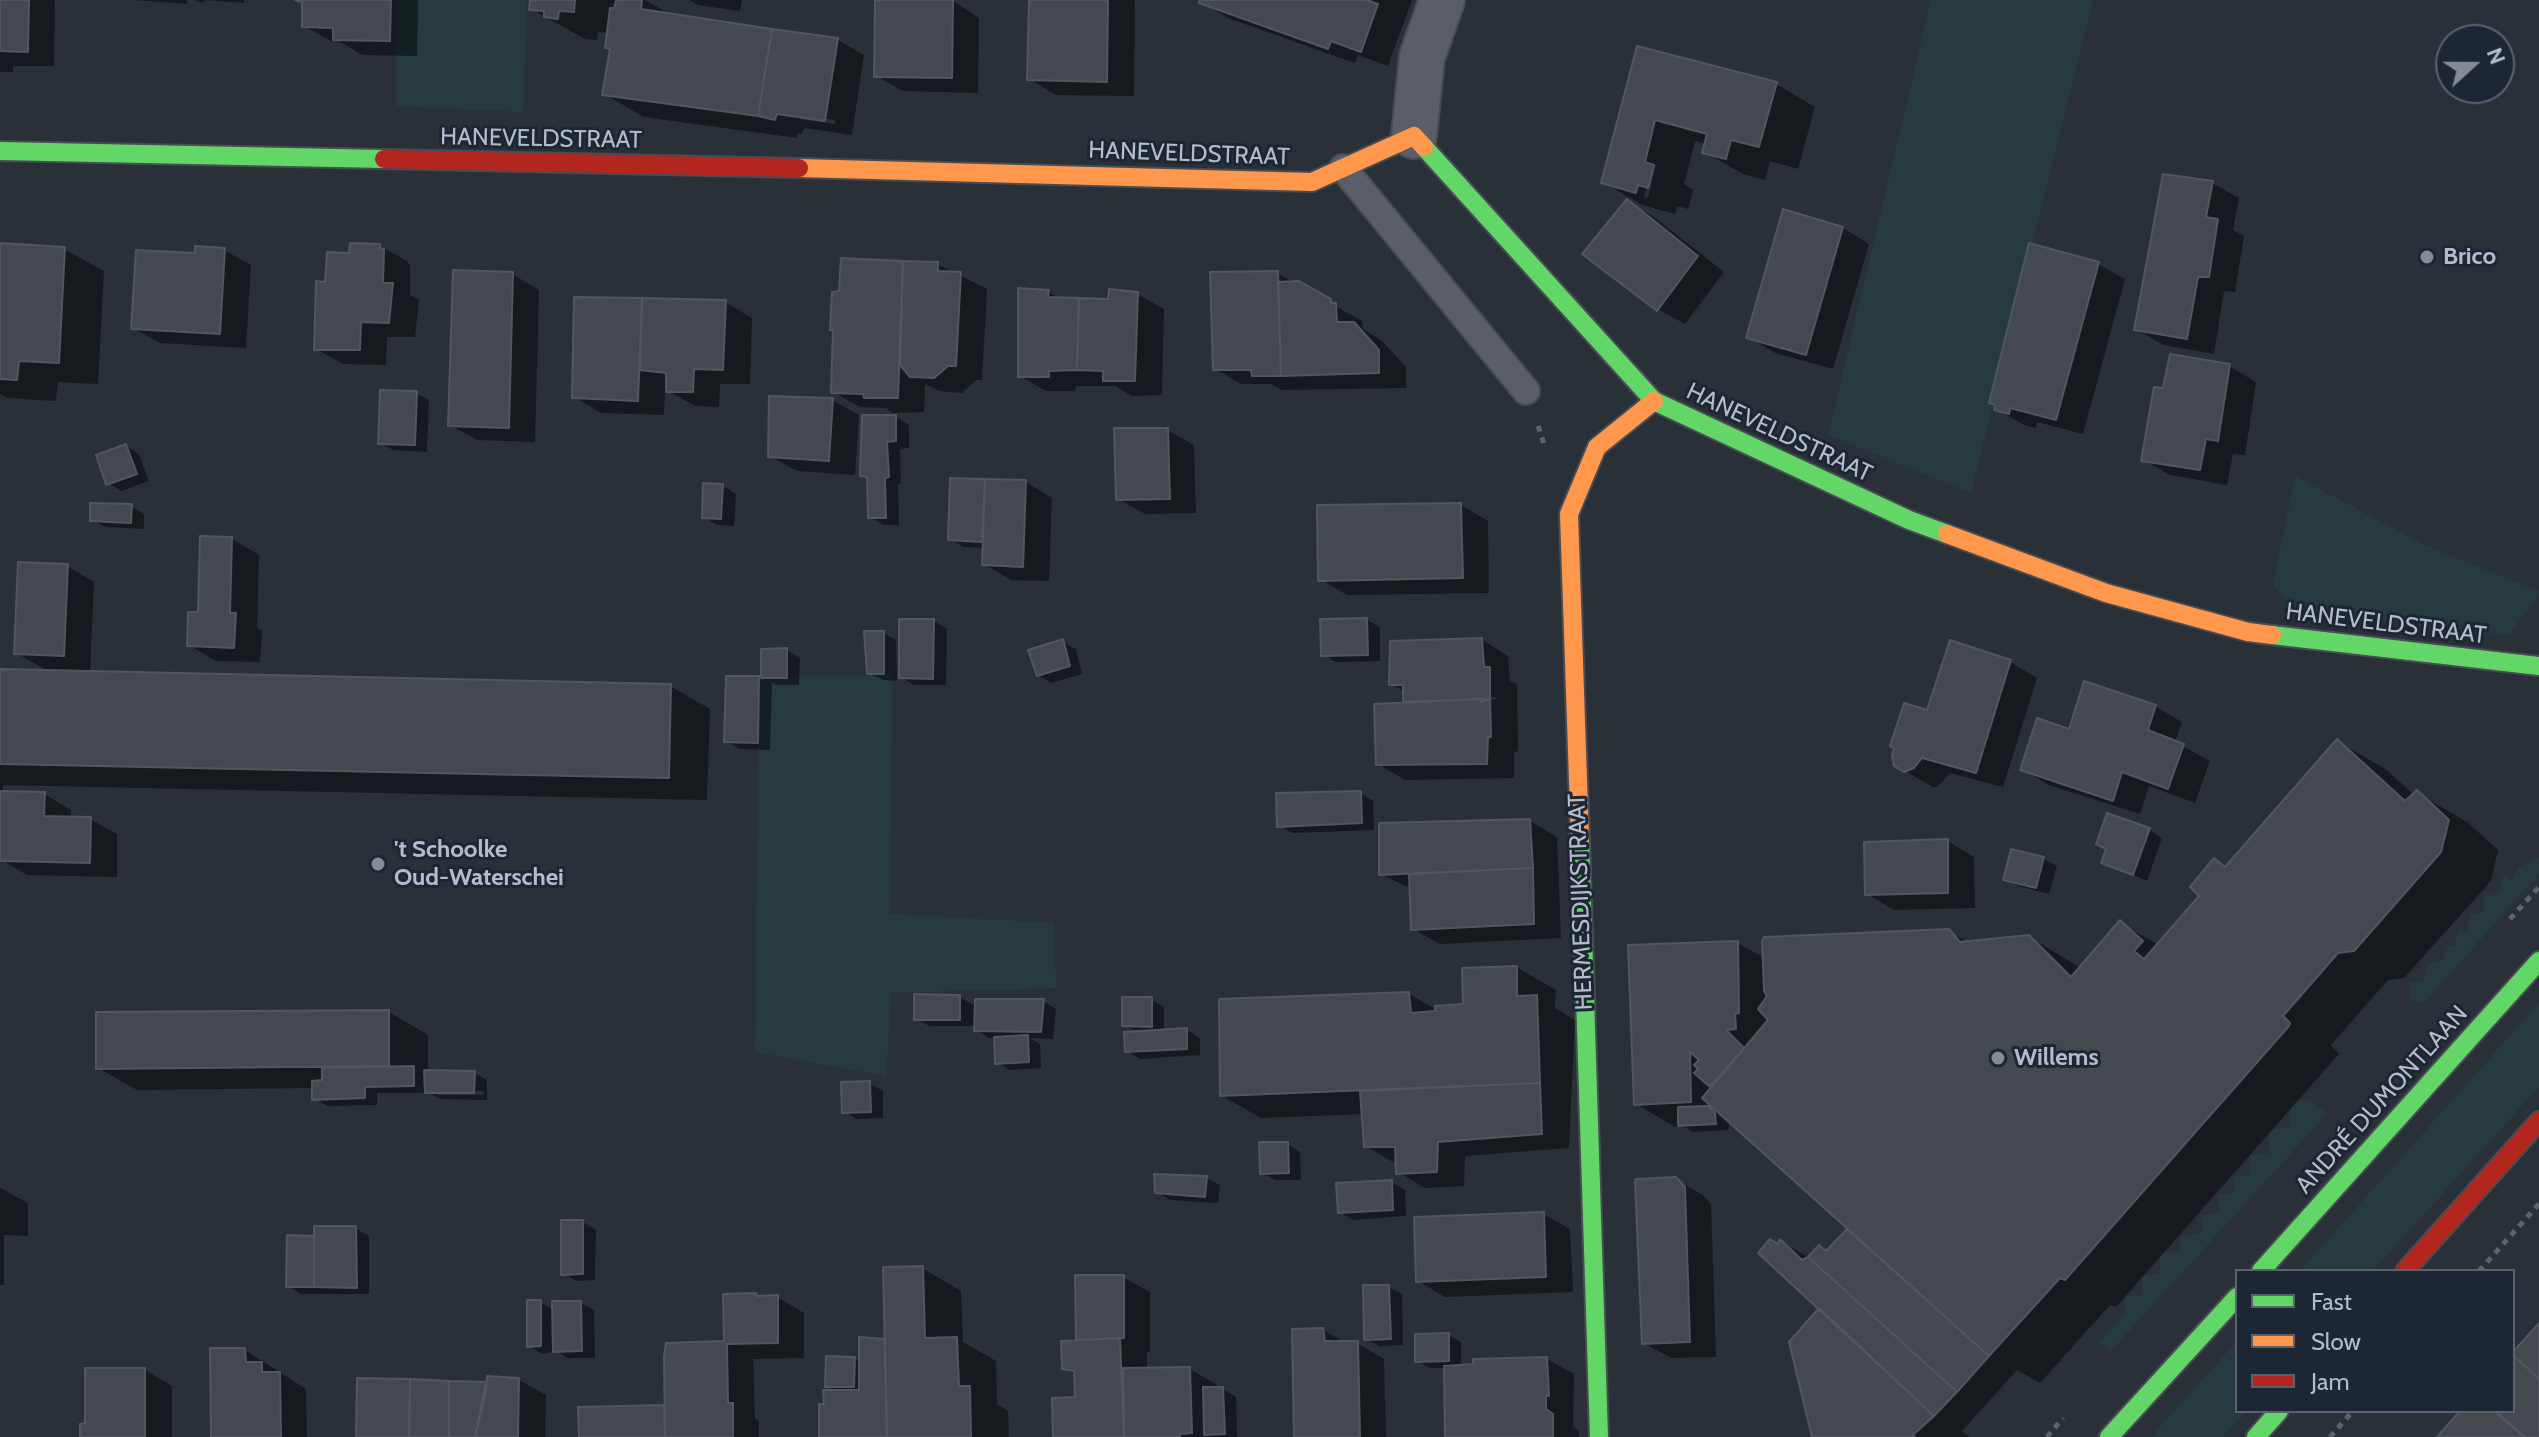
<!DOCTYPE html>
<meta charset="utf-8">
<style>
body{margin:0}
#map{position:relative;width:2539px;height:1437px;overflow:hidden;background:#2a3038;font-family:Cabin,sans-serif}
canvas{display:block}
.legend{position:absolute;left:2235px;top:1269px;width:280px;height:144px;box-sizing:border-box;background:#1d2633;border:2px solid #59626f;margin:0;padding:10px 14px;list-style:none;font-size:24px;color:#b4bcc9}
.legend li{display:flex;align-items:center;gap:16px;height:40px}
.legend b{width:40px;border:2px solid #59626f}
.north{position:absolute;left:2435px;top:24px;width:80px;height:80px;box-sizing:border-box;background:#1d2633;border:2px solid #59626f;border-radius:50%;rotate:69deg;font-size:22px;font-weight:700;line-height:32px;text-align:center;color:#b4bcc9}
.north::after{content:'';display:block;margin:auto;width:28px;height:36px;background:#848b96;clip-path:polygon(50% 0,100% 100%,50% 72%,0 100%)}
</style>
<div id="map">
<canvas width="2539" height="1437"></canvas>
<ul class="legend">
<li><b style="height:10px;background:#63d668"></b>Fast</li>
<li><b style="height:10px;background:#ff974d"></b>Slow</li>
<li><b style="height:10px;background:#b3261e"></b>Jam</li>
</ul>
<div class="north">N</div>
</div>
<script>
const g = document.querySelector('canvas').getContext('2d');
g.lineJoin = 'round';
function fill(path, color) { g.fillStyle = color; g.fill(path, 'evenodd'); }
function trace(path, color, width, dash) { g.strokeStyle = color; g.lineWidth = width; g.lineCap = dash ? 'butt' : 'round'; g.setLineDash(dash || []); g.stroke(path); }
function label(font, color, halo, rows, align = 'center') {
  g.font = font + ' Cabin,sans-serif'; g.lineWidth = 6; g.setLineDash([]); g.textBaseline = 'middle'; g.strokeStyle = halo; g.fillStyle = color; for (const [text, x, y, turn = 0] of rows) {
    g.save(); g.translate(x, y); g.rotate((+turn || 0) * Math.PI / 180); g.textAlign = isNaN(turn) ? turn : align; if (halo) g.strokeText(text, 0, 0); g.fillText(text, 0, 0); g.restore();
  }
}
fill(new Path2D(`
 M397 0H527L523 112 396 106Z
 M1931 0H2093L1971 493 1828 435Z
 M2295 476 2425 545 2539 591V594L2509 635 2297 612 2273 585Z
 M892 675 890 914 1054 923 1056 988 891 993 886 1076 755 1052 759 676Z
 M2539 858V874L2423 1004 2409 998 2410 982H2423L2429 962H2441L2448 946H2455L2458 930 2467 931 2471 913H2483L2485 896 2499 894 2503 875 2512 880 2519 867Z
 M2539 1003V1087L2373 1271H2300Z
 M2310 1100 2327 1114 2110 1352 2099 1343 2125 1314V1296H2143L2142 1275 2160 1273V1253L2180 1252 2181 1237 2204 1232 2200 1215 2220 1212 2218 1195 2235 1192 2233 1177 2250 1175V1155L2269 1153 2270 1129 2290 1127V1102Z
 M2237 1341V1411H2246L2223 1437H2151Z`), '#273a3e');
fill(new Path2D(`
 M0 0H55L54 66H13V72H0Z
 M134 0H187V4Z
 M195 0H244V3L206 0 201 3Z
 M297 0H418L417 56 362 55 339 41H331L304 26V5Z
 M532 0H645L671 15 838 40 864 55 852 135 804 128 802 134 797 133V138L644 117 604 94 612 50 609 33 598 32 597 40 585 39 531 9ZM800 115 835 120V124L800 119Z
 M689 0H742L740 11 698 5Z
 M877 0H952L979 18 978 93 903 91 876 76Z
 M1031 0H1135L1134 96 1056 95 1029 79Z
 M1202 0H1412L1388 66 1358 55 1355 63 1228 18 1201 2Z
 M1638 48 1776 84 1815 107 1798 169 1770 161 1765 180 1743 174 1704 152 1706 144 1695 141 1684 184 1693 190 1688 209 1677 206 1675 214 1642 205 1603 182ZM1652 165H1656L1648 198 1644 197Z
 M2212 183 2239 198 2233 230 2244 236 2235 292 2224 291 2214 354 2163 345 2136 329Z
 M1628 202 1654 217 1724 272 1685 324 1658 309Z
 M1843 228 1869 244 1833 369 1775 353 1749 337Z
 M0 245 64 249 104 271 98 384 58 382 56 401 7 398 0 394Z
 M380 246 407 261 410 266V295L419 300 415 337H387L386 365 343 364 316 349 327 284 351 255Z
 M224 250 251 265 246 348 160 343 133 328 196 255Z
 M843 260 937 264 987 289 982 380H976L962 393 939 391 925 384 924 412 893 413 886 408 860 407 833 392Z
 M2098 264 2125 279 2083 434 2037 422 2036 428 2024 425 1997 409Z
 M1277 273 1362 321 1363 329 1381 340 1406 367V388L1281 390 1271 384H1241L1215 369Z
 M512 274 539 290 535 442 477 440 450 425Z
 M1049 292 1062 300 1110 301 1137 294 1164 309 1162 395 1132 396 1115 386H1076L1075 391H1046L1020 376Z
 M576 299 725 302 752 318 750 384H720L719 407 695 406 665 389 664 415 601 413 574 397Z
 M2229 366 2256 382 2245 455 2233 454 2227 485 2170 475 2143 460Z
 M416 393 429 400 427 452 393 450 380 443Z
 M832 400 859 415 855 475 797 471 770 456Z
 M896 417 909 425V448L900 449 901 484H898L899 525H883L870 517 869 479 862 475Z
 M1167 430 1194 445 1196 513 1145 514 1118 499Z
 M126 446 139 454 149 481 121 491 108 483Z
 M952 480 1026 482 1052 498 1049 581 1011 580 984 564 985 548 963 547 950 539Z
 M723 486 736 494 734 526 717 525 704 517Z
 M1461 505 1488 521 1489 593 1347 595 1320 579Z
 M131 506 144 514V529L105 527 92 520Z
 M232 539 259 555 257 628 262 631 260 662 216 661 189 645 200 614Z
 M67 566 94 582 90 673 670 686 710 709 707 800 3 785V794H44L71 810V819H90L117 834V877L27 875 0 859V671L50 672 16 653Z
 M1367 620 1380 627V661L1336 662 1323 654Z
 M934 621 947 629 946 685H914L901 677Z
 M883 633 896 640 897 681 883 680 869 673Z
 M1482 640 1508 656 1510 681 1517 684 1518 751 1514 752V778L1405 780 1378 764 1405 704V692L1391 684ZM1481 695 1498 698 1478 706Z
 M1062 642 1076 649 1082 674 1051 683 1038 675Z
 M787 650 800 658 799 685H776L772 682 770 750 739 749 726 741 759 678 763 681V651Z
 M2010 662 2037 678 2003 787 1950 773 1937 787H1933L1905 771 1929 712Z
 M2155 706 2182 722 2175 742 2210 761 2195 803 2149 786 2140 814 2049 785 2023 770 2071 732Z
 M2338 742 2387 770 2414 795 2417 793 2467 822 2498 850 2491 881 2404 978 2388 980 2331 1045 2339 1054 2116 1307 2110 1305 2040 1383 2017 1370 1962 1431 1969 1437H1814L1821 1309 1779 1246 1781 1242 1808 1257 1828 1252 1847 1231 1856 1235 1730 1121 1728 1130 1693 1132 1683 1126 1675 1127 1636 1104 1737 943 1765 958 1949 931 1969 943 2029 937 2081 968 2120 923 2159 945Z
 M1360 793 1373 801 1374 830 1292 833 1279 825Z
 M2108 815 2150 830 2162 838 2147 881 2104 862 2108 849Z
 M1530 821 1557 837 1561 938 1440 944 1413 929 1411 889 1381 874Z
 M1947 841 1974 857 1975 908 1894 910 1867 894Z
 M2012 851 2044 859 2057 866 2049 894 2018 886 2005 879Z
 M1518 968 1556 990 1555 1008 1575 1020 1569 1148 1465 1156 1464 1186 1425 1188 1398 1172 1397 1162H1393L1366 1146 1364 1114 1261 1118 1222 1096 1409 994 1437 1010 1465 1006 1464 970Z
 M960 997 977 1007 1043 1001 1056 1009 1053 1039 1030 1038 1040 1044 1041 1068 1010 1070 997 1063 996 1038H989L976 1030V1026H929L916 1018Z
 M1151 999 1164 1007V1032L1187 1030 1200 1038V1055L1140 1059 1127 1051 1139 1033 1124 1025Z
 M389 1012 428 1035V1072L474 1073 487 1080V1100L440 1099 429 1093H377V1105L327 1106 314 1098V1088L137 1090 98 1068ZM437 1091H484V1095H437Z
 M869 1083 883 1091V1118L857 1119 844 1112Z
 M1287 1144 1300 1152 1301 1180H1275L1262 1173Z
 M1207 1178 1220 1185 1218 1203 1170 1200 1157 1192Z
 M1675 1179 1703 1195 1711 1204 1716 1357 1671 1358 1644 1343Z
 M1391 1182 1405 1190 1406 1216 1353 1220 1340 1212Z
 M0 1188 28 1203V1236L4 1235V1285H0Z
 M1543 1214 1570 1229 1573 1292 1445 1297 1418 1281Z
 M583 1222 596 1230 595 1280 576 1281 563 1273Z
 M355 1228 369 1236V1294H301L288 1286 316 1238Z
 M922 1268 961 1291 963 1342 996 1361 997 1404 1008 1411 1009 1437H821L826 1406 837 1392 827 1386 855 1359 861 1362 887 1341Z
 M1077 1277H1123L1150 1292V1352H1147V1370L1190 1369 1217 1385V1389H1223L1236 1397 1237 1437H1055L1077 1399 1076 1375 1064 1368 1078 1342Z
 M1388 1287 1402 1294 1403 1345 1379 1346 1366 1339Z
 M777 1297 804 1313V1358L753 1359 755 1418 759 1421V1437H581L580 1409 667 1407 726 1343 760 1298Z
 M540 1302 554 1310 581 1303 594 1310 595 1358H568L553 1350V1352L542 1354 529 1346Z
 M1323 1330 1346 1343H1357L1384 1359 1386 1437H1296Z
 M1448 1335 1461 1342V1367L1547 1359 1574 1374 1573 1426 1579 1431V1437H1447L1446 1368H1430L1417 1361Z
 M245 1350 306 1389 307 1437H213Z
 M145 1370 172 1386V1437H82Z
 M519 1380 546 1395 545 1437H358L359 1381 488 1384Z`), '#0007');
const building = new Path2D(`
 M0 0H29L28 52 0 51Z
 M295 0H391L390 41 333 40V28L302 27V2Z
 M530 0H575L574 12 559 11 558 19 544 17V11L529 10Z
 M616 0H642L641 9 772 29 758 116 602 95 610 49 605 48 610 8H614Z
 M875 0H953L952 78 874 77Z
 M1029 0H1108L1107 82 1027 80Z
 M1200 0H1367L1378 4 1361 52 1331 41 1328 49 1199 3Z
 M772 29 838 38 825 121 777 114 775 120 758 116Z
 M1637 46 1777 82 1759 147 1731 140 1726 159 1702 153 1707 134 1655 120 1645 162 1654 165 1648 188 1638 185 1636 193 1601 183Z
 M2163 174 2213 181 2206 217 2218 219 2209 277H2198L2187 339 2134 330Z
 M1627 199 1698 256 1657 311 1582 254Z
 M1783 209 1843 227 1806 355 1746 338Z
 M0 243 65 247 59 363 19 361 17 380 0 379Z
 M350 243 380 244V248L384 249 383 283H393L389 323 361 322 360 350H314L316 281 325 282 327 252 349 253Z
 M2029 243 2099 262 2056 420 2010 408 2009 414 1994 410 1995 405 1989 403Z
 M195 246 225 248 220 334 131 329 136 250 195 253Z
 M841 258 903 261 898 398H864L863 394 831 393 833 330H830L832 292 839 291Z
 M903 261 938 262V271L961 272 956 366H948L934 378 910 377 900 365Z
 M453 270 513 272 509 428 448 426Z
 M1278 271 1281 376H1252L1251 370H1213L1210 272Z
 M1299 281 1331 299V303H1336L1337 322H1354L1379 350V373L1281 376 1278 282Z
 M1018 288 1049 290 1048 297 1079 298 1077 370 1049 371V377H1018Z
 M1109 289 1138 292 1135 381H1103V371L1077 370 1079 298 1108 299Z
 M574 297 642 298 638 401 572 398Z
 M642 298 726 300 723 370 694 369 693 392H666V373L640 370Z
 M2170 354 2230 364 2218 441 2206 439 2200 470 2141 461 2154 387 2163 388Z
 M380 390 417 391 415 445 378 444Z
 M769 396 833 398 829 461 768 457Z
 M862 415H896V441L887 442 889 477 885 478 886 518H868L867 477 860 476Z
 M1114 428H1168L1170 499 1116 500Z
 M126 444 137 474 106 485 96 455Z
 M950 478 985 479 982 542 948 540Z
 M985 479 1026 480 1023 567 982 565Z
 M703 483 723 484 721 519 702 518Z
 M90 503 132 504 131 523 90 521Z
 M1461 503 1463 578 1318 581 1317 505Z
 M200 536 232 537 230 613H236L234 648 187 646 188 612H198Z
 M18 562 68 564 64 656 14 654Z
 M1367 618 1368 655 1321 656 1320 619Z
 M899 619H934L933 679 899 678Z
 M864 631H884V674H867Z
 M1482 638 1484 667H1490V699L1403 702V685H1389L1390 641Z
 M1063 639 1070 666 1037 676 1028 650Z
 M1950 640 2011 660 1976 773 1922 758 1914 768 1904 772 1894 766 1892 755 1894 749 1890 746 1904 703 1927 710Z
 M787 648V678H761V649Z
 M0 669 671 684 669 778 0 764Z
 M726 676H759L758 743 724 742Z
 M2084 681 2156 705 2148 730 2184 744 2168 789 2122 772 2113 801 2020 770 2037 718 2069 729Z
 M1481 699V702L1490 699 1491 737H1488L1487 764 1376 765 1374 704Z
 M2337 739 2405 801 2417 790 2449 820 2441 852 2354 951 2338 953 2283 1016 2290 1023 2289 1026 2065 1280 2060 1278 1989 1356 1702 1098 1768 1020 1758 1009 1767 996 1764 991 1762 941 1764 937 1949 929 1960 942 2029 935 2071 977 2120 920 2143 941 2134 951 2144 959 2199 896 2190 887 2214 858 2225 867Z
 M0 791 45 792 44 816 91 817 90 863 0 861Z
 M1361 791 1362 823 1277 827 1276 793Z
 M2107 813 2150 828 2133 875 2101 863 2106 849 2096 844Z
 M1530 819 1533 868 1379 875V823Z
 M1948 839V893L1865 895 1864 842Z
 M2011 849 2044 857 2036 888 2003 880Z
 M1533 868 1534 924 1411 930 1409 874Z
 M1738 941 1739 1013 1735 1014 1736 1029 1726 1030 1744 1048 1710 1087 1694 1073 1698 1069 1694 1065 1699 1060 1690 1052 1691 1102 1634 1105 1628 945Z
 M1517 966V996L1537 995 1540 1083 1220 1096 1219 999 1409 992 1411 1013 1435 1011V1006L1463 1004 1462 968Z
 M914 994 960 995V1020H914Z
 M1122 997H1152V1027L1122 1026Z
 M975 999H1044L1041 1032 974 1031Z
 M389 1010V1066L96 1069V1012Z
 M1187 1028V1049L1125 1052 1124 1032Z
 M1028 1035 1029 1062 995 1064 994 1037Z
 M414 1066V1086L365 1087V1098L312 1100V1081L322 1080V1068Z
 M424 1070 475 1071 474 1093H425Z
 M870 1081 871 1112 842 1113 841 1082Z
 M1540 1083 1542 1134 1438 1142 1437 1172 1396 1174 1395 1147H1364L1360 1091Z
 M1708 1106 1715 1113 1716 1124 1678 1126V1107Z
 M1259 1142H1288L1289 1173 1260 1174Z
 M1154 1174 1207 1176 1205 1197 1155 1193Z
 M1676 1177 1685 1187 1690 1342 1642 1344 1635 1181 1636 1179Z
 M1392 1180 1393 1210 1338 1213 1336 1183Z
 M1544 1212 1546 1277 1416 1282 1414 1217Z
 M561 1220H583V1274L561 1275Z
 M314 1226H356L357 1288 314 1287Z
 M1847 1229 1989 1356 1957 1392 1808 1257 1819 1245 1826 1251Z
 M287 1235 314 1236V1287H286Z
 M1770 1239 1778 1244 1780 1239 1802 1260 1808 1257 1957 1392 1934 1416 1758 1253Z
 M923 1266 925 1338 957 1337 959 1386H970L971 1437H887L883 1267Z
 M1075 1275H1124V1338L1076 1340Z
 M1363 1285H1389L1391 1339 1364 1340Z
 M756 1293 757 1296 778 1295V1343L727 1344 728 1403H733V1437H665L664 1356 666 1343 724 1341 723 1294Z
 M527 1300H541V1346L527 1347Z
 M552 1301H581L582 1351 553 1352Z
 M1819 1308 1934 1416 1913 1435 1915 1437H1812L1789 1342Z
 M2539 1323V1379L2513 1355V1352Z
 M1323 1328 1325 1341H1358L1360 1437H1294L1292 1329Z
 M1449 1333V1361L1415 1362V1334Z
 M859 1337 885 1339 887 1437H819V1404H824L823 1390H859Z
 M1120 1338 1124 1437H1053L1052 1398 1075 1397 1074 1371 1062 1369 1061 1341Z
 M210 1348H245L246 1362H262V1372H280L281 1437H211Z
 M2513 1355 2539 1379V1437H2525L2495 1411H2513Z
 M826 1356 855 1357 854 1387H825Z
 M1547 1357 1549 1396H1546V1409L1553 1414V1437H1445L1444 1366 1473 1364V1359Z
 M1190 1367 1192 1433 1180 1434V1437H1124L1123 1368Z
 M85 1368H145V1437H80V1424L85 1423Z
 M487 1376 519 1378 518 1437H475L486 1392Z
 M357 1378 410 1379 409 1437H356Z
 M410 1379 449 1381V1437H409Z
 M449 1381 486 1382 475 1437H449Z
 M1203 1387H1223L1225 1434 1204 1435Z
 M664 1405 665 1437H579L578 1407Z
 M2460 1411H2494L2524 1437H2437Z`);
fill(building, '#444950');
trace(building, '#52575f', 2);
const lane = new Path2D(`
 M1343 168 1526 391`);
const street = new Path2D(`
 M1414 136 1422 57 1442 0`);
const fast = new Path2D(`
 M1424 147 1654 401 1909 520 1947 534
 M0 151 384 159
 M2272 635 2539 666
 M1580 840 1599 1437
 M2261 1271 2539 961
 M2109 1437 2237 1297
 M2256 1437 2279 1411`);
const slow = new Path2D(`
 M799 168 1312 182 1414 136 1424 147
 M1947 534 2106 593 2248 632 2272 635
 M1580 840 1569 514 1597 447 1654 401`);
const jam = new Path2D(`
 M384 159 799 168
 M2405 1271 2539 1121`);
trace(lane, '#484c53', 30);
trace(street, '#484c53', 48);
trace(fast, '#484c53', 22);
trace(slow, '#484c53', 22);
trace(jam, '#484c53', 22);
trace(new Path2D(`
 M1538 426 1545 447
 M2510 919 2539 887
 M2479 1271 2539 1204
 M2047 1437 2063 1418
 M2330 1437 2353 1411`), '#5d636a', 5, [6, 6]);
trace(lane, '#5a5e66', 26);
trace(street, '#5a5e66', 44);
trace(fast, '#63d668', 18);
trace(slow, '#ff974d', 18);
trace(jam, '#b3261e', 18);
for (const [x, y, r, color] of [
 [2427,257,8,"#848b96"],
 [378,864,8,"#848b96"],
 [1998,1058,8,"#848b96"]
]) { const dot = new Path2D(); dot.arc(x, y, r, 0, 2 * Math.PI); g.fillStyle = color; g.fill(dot); trace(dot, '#1d2633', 3); }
label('24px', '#b4bcc9', '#1d2633', [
 ["HANEVELDSTRAAT",541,139,1],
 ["HANEVELDSTRAAT",1189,154,2],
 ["HANEVELDSTRAAT",1779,433,25],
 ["HANEVELDSTRAAT",2386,624,7],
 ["HERMESDIJKSTRAAT",1581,902,-92],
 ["ANDRÉ DUMONTLAAN",2382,1100,-48]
]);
label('bold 24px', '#b4bcc9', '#1d2633', [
 ["Brico",2443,257],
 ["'t Schoolke",394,850],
 ["Oud-Waterschei",394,878],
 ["Willems",2014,1058]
], 'left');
</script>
